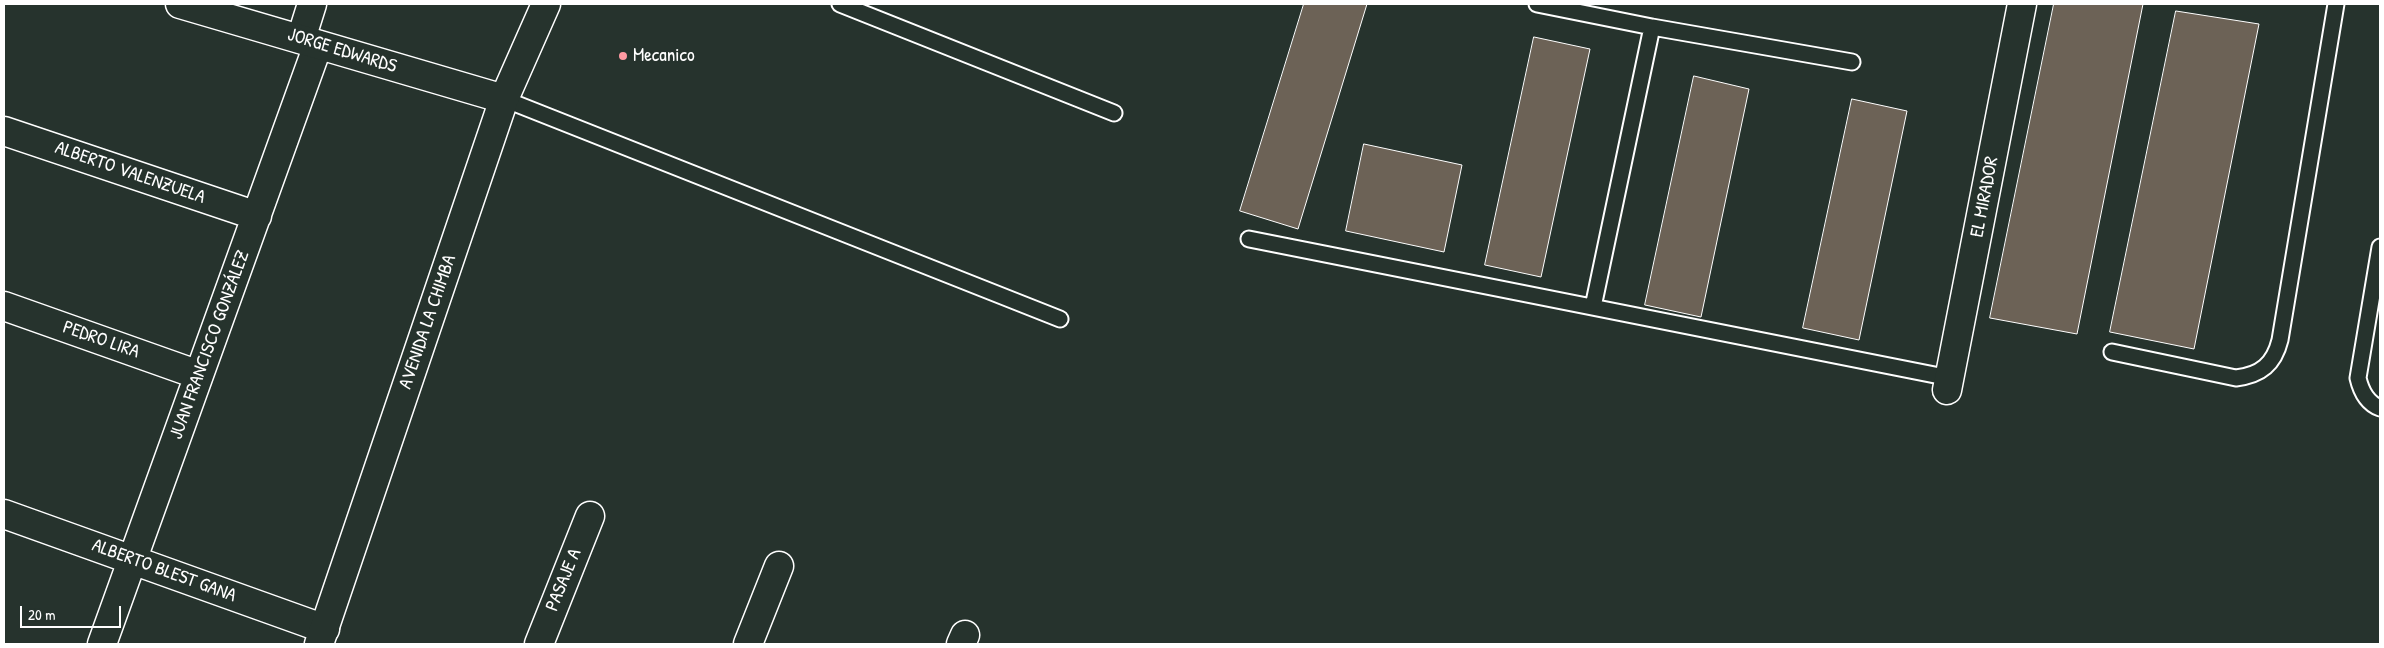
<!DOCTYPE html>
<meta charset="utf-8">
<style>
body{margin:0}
#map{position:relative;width:2384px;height:648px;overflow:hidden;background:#26332d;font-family:"Patrick Hand",sans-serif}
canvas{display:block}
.frame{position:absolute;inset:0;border:5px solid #fff;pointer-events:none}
.scale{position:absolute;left:20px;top:606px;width:101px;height:22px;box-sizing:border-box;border:2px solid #fff;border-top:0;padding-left:6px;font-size:15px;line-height:18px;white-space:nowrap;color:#fff;-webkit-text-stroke:4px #26332d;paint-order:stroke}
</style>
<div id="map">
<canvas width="2384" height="648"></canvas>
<div class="frame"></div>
<div class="scale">20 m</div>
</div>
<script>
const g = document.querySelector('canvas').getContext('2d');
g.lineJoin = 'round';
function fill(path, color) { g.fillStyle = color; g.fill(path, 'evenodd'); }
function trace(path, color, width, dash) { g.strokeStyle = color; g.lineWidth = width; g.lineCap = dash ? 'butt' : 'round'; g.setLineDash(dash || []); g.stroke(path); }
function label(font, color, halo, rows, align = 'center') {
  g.font = font + ' "Patrick Hand",sans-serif'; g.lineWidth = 4; g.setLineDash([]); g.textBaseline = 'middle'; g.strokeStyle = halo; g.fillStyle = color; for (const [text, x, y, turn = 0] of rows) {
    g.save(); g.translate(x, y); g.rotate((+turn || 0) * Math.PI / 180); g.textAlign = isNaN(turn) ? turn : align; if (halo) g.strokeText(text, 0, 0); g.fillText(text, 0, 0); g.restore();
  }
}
const building = new Path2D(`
 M1304 4H1367L1298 229 1240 211Z
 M2054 4H2143L2077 334 1990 318Z
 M2176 11 2259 24 2194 349 2110 332Z
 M1534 37 1590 49 1541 277 1485 265Z
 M1694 76 1749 89 1701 317 1645 305Z
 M1852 99 1907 111 1859 340 1803 328Z
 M1364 144 1462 165 1444 252 1346 231Z`);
fill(building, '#6c6256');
trace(building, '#fff', 1);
const service = new Path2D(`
 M840 4 1114 113
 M1537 4 1652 27 1852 62
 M504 99 1060 319
 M1249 239 1950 378
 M2380 247 2358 378C2361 391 2367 403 2380 408
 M1593 307 1652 27
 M2112 352 2236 378C2261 375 2274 364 2280 340L2336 4`);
const minor = new Path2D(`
 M301 39 312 4
 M4 131 257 216
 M4 306 199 375
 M1947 390 2022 4
 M4 514 325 629
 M102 644 318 45
 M539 644 590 516
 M748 644 779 566
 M961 644 965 635`);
const tertiary = new Path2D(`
 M180 4 504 99
 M319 644 504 99 546 4`);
trace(service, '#fff', 19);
trace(minor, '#fff', 31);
trace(tertiary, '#fff', 31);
trace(service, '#26332d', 15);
trace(minor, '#26332d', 28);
trace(tertiary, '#26332d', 28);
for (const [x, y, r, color] of [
 [623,56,5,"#ff9aa2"]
]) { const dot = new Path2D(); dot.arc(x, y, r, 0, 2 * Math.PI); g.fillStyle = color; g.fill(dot); trace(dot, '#26332d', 2); }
label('19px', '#fff', '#26332d', [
 ["JORGE EDWARDS",342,51,17],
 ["ALBERTO VALENZUELA",130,173,19],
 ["EL MIRADOR",1985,197,-79],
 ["AVENIDA LA CHIMBA",428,322,-71],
 ["PEDRO LIRA",101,340,19],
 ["JUAN FRANCISCO GONZÁLEZ",210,345,-70],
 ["ALBERTO BLEST GANA",164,571,20],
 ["PASAJE A",564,580,-68]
]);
label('19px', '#fff', '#26332d', [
 ["Mecanico",633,56]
], 'left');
</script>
